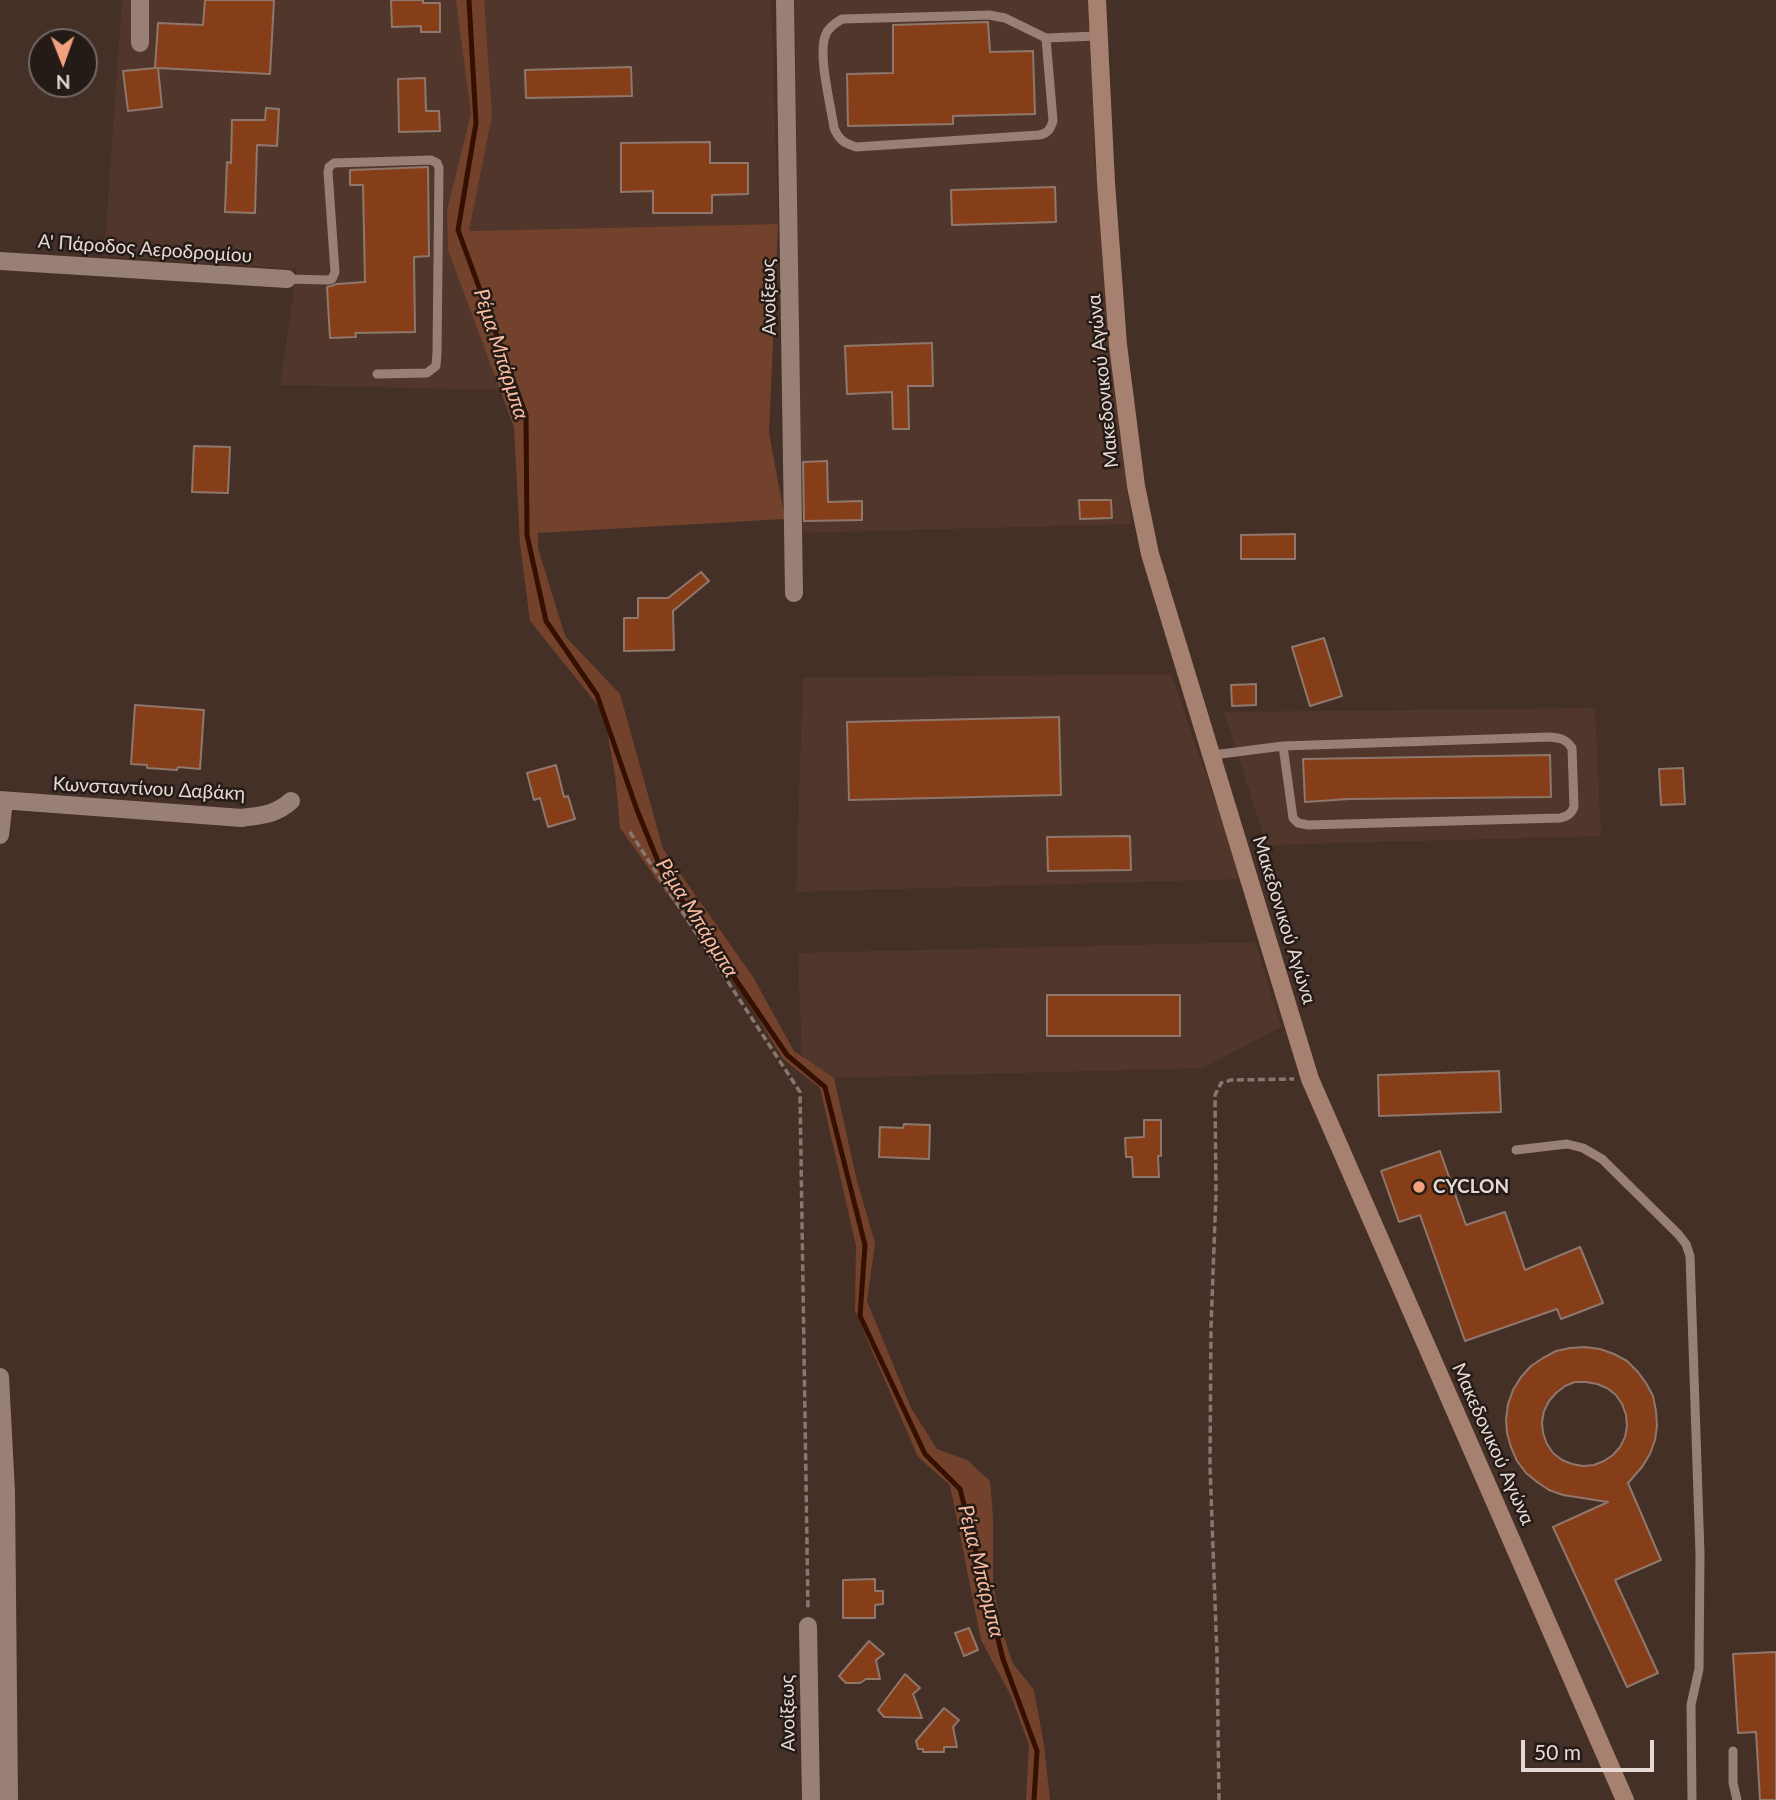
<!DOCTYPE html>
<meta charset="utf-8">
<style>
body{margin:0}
#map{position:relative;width:1776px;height:1800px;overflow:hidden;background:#443027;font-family:Lato,sans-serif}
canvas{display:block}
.north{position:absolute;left:28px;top:28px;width:70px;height:70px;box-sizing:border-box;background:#241b17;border:2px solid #726763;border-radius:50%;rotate:179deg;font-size:19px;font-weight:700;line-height:28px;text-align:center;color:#e7dad4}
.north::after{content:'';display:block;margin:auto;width:24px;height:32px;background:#f1a17d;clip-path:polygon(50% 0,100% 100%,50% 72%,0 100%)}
.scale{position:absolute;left:1521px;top:1740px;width:133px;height:32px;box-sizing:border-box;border:4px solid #e7dad4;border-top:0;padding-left:9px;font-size:21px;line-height:24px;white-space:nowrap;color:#e7dad4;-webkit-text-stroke:5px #241b17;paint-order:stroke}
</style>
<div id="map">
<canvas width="1776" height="1800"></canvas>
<div class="north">N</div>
<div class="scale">50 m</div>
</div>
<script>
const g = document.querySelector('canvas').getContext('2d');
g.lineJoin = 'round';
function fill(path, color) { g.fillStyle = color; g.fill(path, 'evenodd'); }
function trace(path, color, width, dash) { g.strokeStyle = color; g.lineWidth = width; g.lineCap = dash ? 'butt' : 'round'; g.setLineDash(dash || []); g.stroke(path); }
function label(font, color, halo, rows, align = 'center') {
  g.font = font + ' Lato,sans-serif'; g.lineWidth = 5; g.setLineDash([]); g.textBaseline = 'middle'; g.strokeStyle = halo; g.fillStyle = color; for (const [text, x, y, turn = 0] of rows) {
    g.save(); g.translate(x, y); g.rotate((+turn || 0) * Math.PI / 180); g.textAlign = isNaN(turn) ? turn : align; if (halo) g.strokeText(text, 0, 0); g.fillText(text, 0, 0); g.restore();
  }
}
fill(new Path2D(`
 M122 0H771L778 224 469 231 500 390 280 385 297 269 104 256Z
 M795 0H1093L1094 156 1131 524 801 533Z
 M1171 674 1242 879 796 892 803 678Z
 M1595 708 1601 836 1267 845 1224 712Z
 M1255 942 1281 1027 1203 1068 834 1078 802 1057 798 953Z`), '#51372b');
fill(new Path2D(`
 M456 0H484L492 116 469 231 778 224 769 433 785 519 538 533V548L565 636 620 694 663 849 753 977 794 1051 834 1078 857 1181 875 1243 867 1301 911 1408 937 1449 967 1460 990 1481 993 1517V1582L1000 1623 1012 1662 1034 1690 1044 1745 1050 1800H1026L1029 1745 1011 1696 981 1640 950 1485 918 1457 855 1311 856 1246 820 1088 783 1059 729 970 667 894 620 828 615 775 604 713 530 621 520 544 514 427 448 250 447 211 471 114Z`), '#73422c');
trace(new Path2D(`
 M469 0 476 123 458 230 526 415 527 535 546 621 597 695 637 810 662 871 787 1055 825 1087 865 1245 860 1316 925 1454 960 1489 1003 1659 1037 1751 1034 1800`), '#351000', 5);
const building = new Path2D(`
 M205 0H274L270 74 158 68 162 107 128 111 123 71 156 68H155L158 23 203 25Z
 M391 0H423V3H440V32H421V26L392 27Z
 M988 22 990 52 1033 51 1035 114 953 116V124L848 126 847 74 893 73V25Z
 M631 67 632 96 526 98 525 70Z
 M425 78 426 111H439L440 131 399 132 398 79Z
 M266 108 279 109 277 146 257 145 255 213 225 212 227 162 231 163 232 120H265Z
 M710 142V163H748V194L712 195V213H653V191L621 192V143Z
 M428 167 429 256 414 257 415 332 355 333 356 337 330 338 327 287 337 284 365 282 363 185H350V170Z
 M1055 187 1056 222 952 225 951 190Z
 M932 343 933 386H908L909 429H893L892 392 847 394 845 346Z
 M194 446 230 447 228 493 192 492Z
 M827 461 828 502 862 501V520L804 521 803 462Z
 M1079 500H1111L1112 518 1080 519Z
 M1295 534V559H1241V535Z
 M701 572 709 581 673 611 674 650 624 651V618H638V598H668Z
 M1324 638 1342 696 1310 706 1292 647Z
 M1256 684V705L1232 706 1231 685Z
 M135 705 204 710 200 769 178 767 177 770 147 768V765L131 764Z
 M1059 717 1061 795 849 800 847 722Z
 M1550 755 1551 797 1349 799 1305 802 1303 759Z
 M556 765 564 797 568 796 575 819 548 827 540 798 534 800 527 773Z
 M1683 768 1685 804 1661 805 1659 769Z
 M1130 836 1131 870 1048 871 1047 837Z
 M1047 995H1180V1036H1047Z
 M1499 1071 1501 1112 1379 1116 1378 1075Z
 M1144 1120H1161V1156H1158L1159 1177H1133L1132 1157H1126L1125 1138 1144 1137Z
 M904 1124 930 1125 929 1159 879 1157 880 1127 903 1128Z
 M1440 1151 1466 1225 1505 1212 1525 1270 1580 1247 1603 1303 1561 1319 1557 1309 1465 1341 1420 1215 1399 1222 1381 1171Z
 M1585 1347 1600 1349 1614 1354 1627 1361 1638 1372 1646 1383 1653 1396 1656 1411 1657 1426 1655 1440 1650 1454 1642 1467 1628 1483 1661 1560 1615 1580 1658 1673 1627 1687 1553 1527 1608 1502 1563 1495 1549 1490 1537 1482 1526 1473 1517 1461 1511 1447 1507 1433 1506 1419 1508 1404 1513 1390 1521 1377 1531 1366 1543 1358 1556 1351 1570 1348ZM1575 1382H1586L1597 1384 1607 1388 1616 1395 1622 1404 1626 1415 1627 1426 1625 1437 1620 1447 1613 1455 1604 1461 1594 1465 1583 1466 1572 1464 1562 1460 1553 1453 1547 1444 1543 1433 1542 1422 1544 1411 1549 1401 1556 1393 1565 1386Z
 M875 1579V1591H883V1604L875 1605V1618H843V1580Z
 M969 1628 978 1650 964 1656 955 1633Z
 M869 1641 884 1654 876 1660 880 1679H866L860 1683H846L839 1676Z
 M1776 1652V1800H1760L1756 1732 1738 1733 1733 1654Z
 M905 1674 920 1688 913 1694 922 1718 884 1717 878 1710Z
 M944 1708 959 1720 953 1727 957 1747H944V1752H923V1749H918L916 1741Z`);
fill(building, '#863e19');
trace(building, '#8f776d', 2);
trace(new Path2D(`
 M630 832 800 1092 808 1610
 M1219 1800 1217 1656 1210 1466 1211 1327 1216 1194 1215 1095 1221 1083 1231 1080 1294 1079`), '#88766f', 3.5, [7, 3.5]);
trace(new Path2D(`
 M1046 38 1053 121C1050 130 1048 133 1039 135L856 147C844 143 839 140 834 128 831 106 817 53 826 34 829 27 835 23 842 19L989 15 1005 18 1046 38 1098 36
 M287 279 327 280 332 279 335 272 328 172 329 167 334 163 431 160 437 163 439 168 437 353 436 366 427 373 377 374
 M1213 755 1283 746 1550 737C1561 738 1566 739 1572 748L1574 807C1571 814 1568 816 1560 818L1308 825 1298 823 1293 818 1283 746
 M1516 1150 1567 1144 1583 1148 1602 1159 1678 1234 1686 1244 1690 1256 1700 1554 1699 1669 1691 1705 1692 1800
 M1733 1751V1783L1737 1800`), '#988076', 9);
trace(new Path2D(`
 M140 0V43
 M785 0 794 593
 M0 261 287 279
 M0 800 242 818C262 815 275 815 291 801
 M0 835 4 801
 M0 1377 6 1492 9 1800
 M808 1626 811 1800`), '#988076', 18);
trace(new Path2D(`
 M1097 0 1106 183 1118 345 1136 486 1150 554 1310 1079 1625 1800`), '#a78170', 18);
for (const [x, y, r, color] of [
 [1419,1187,7,"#f1a17d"]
]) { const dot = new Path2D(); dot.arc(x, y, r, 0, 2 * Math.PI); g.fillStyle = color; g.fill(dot); trace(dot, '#241b17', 2.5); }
label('19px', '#e7dad4', '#241b17', [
 ["Α' Πάροδος Αεροδρομίου",145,249,4],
 ["Ανοίξεως",769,297,-91],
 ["Μακεδονικού Αγώνα",1103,381,-96],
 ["Κωνσταντίνου Δαβάκη",149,789,3],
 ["Μακεδονικού Αγώνα",1284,920,73],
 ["Μακεδονικού Αγώνα",1493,1444,66],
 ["Ανοίξεως",788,1713,-91]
]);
label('bold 19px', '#e7dad4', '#241b17', [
 ["CYCLON",1433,1187]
], 'left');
label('italic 21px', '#fbbb9f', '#241b17', [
 ["Ρέμα Μπάρμπα",501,354,72],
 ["Ρέμα Μπάρμπα",697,918,58],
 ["Ρέμα Μπάρμπα",981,1571,76]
]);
</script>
